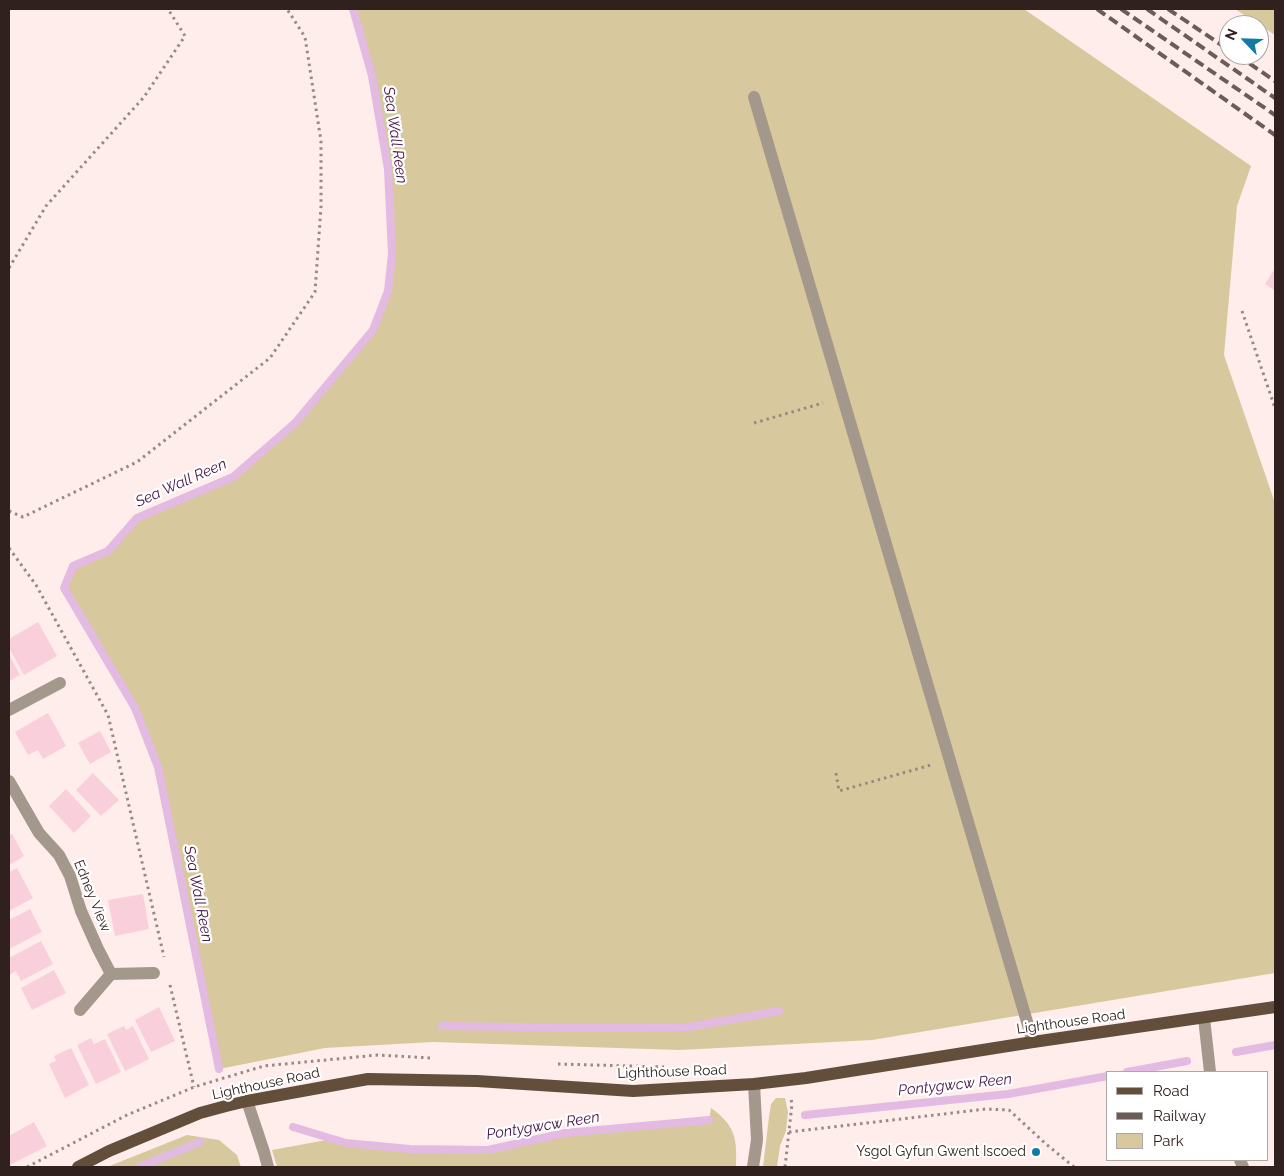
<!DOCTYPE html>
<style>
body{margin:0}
#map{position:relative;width:1284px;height:1176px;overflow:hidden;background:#feedea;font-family:Raleway,sans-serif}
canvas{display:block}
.frame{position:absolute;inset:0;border:10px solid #30211e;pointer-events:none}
.legend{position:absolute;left:1106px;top:1071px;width:162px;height:90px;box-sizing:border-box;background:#fff;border:1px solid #aca6a5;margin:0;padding:6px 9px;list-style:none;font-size:15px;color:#30211e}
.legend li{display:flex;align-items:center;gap:10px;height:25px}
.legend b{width:25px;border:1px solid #aca6a5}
.north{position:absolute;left:1219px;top:15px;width:50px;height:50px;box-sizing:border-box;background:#fff;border:1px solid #aca6a5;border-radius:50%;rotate:294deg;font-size:14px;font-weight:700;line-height:20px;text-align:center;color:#30211e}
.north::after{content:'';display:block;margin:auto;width:18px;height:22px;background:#1379a5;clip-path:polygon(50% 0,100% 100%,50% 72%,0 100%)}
</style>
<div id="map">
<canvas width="1284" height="1176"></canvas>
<div class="frame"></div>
<ul class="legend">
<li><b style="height:6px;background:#634d3b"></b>Road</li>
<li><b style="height:6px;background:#6b5c59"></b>Railway</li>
<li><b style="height:14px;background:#d7c99d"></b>Park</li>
</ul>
<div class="north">N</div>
</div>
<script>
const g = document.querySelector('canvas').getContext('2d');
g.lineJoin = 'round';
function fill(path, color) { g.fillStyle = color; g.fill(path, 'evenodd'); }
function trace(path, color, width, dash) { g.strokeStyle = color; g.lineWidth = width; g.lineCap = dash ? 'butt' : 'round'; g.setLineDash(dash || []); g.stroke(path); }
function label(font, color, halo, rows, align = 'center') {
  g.font = font + ' Raleway,sans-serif'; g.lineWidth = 4.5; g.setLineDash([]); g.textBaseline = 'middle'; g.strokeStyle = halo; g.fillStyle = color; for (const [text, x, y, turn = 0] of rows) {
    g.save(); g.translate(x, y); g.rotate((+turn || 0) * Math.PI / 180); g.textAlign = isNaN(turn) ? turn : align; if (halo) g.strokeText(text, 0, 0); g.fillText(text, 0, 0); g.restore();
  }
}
fill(new Path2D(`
 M353 9H1024L1251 166 1237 206 1224 355 1275 503V973L872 1040 680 1050 433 1042 325 1048 219 1069 158 767 135 708 64 588 73 566 108 551 137 518 233 477 295 423 373 330 388 291 392 254 388 169 372 76Z
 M1235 9H1275V35Z
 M776 1098H785L788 1112 786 1131 780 1146 777 1167H763L769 1117 771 1104Z
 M711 1108C736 1126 737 1139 736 1167H277L272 1150 332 1139 346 1143 410 1149 488 1150 565 1133 709 1120Z
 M187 1135 219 1140 237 1155 241 1167H107Z`), '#d7c99d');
trace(new Path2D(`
 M442 1026 591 1028 689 1027 779 1011
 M1236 1052 1275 1045
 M219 1069 158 767 135 708 64 588 73 566 108 551 137 518 233 477 295 423 373 330 388 291 392 254 388 169 372 76 353 9
 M1127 1072 1187 1061
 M805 1115 1008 1094 1108 1076
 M293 1127 346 1143 410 1149 488 1150 565 1133 709 1120
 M139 1167 200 1142`), '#e3bae2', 8);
fill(new Path2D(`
 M1275 268V291L1265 284Z
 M38 622 57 656 24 675 9 648V639Z
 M9 654 20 675 9 681Z
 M48 713 66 746 43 759 38 750 28 755 15 732Z
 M100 731 111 752 90 764 78 743Z
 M93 773 119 800 101 816 76 790Z
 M66 789 91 816 74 833 49 806Z
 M12 834 24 856 9 865V835Z
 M17 868 33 898 9 911V872Z
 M143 894 149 929 115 936 108 900Z
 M30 909 42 932 9 949V920Z
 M41 941 53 964 21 981 16 971 9 975V958Z
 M54 970 66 993 32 1010 21 988Z
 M159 1007 175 1041 151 1052 135 1020Z
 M124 1026 126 1030 133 1026 149 1059 125 1071 107 1034Z
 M91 1038 94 1044 105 1039 121 1072 96 1084 77 1045Z
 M71 1048 89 1085 65 1098 49 1064 56 1061 54 1056Z
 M34 1122 47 1146 10 1165 9 1162V1136Z`), '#f8cfdb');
trace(new Path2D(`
 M9 268 46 206 144 97 185 36 168 9
 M1242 311 1275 408
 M754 423 823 403
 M9 511 23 517 137 462 270 358 315 292 321 207V141L305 37 287 9
 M9 548 36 585 108 715 164 957
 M836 773 839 791 931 765
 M170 985 194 1087
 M558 1064 664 1067
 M789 1132 986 1109 1009 1110 1046 1144 1074 1167
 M27 1167 127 1115 194 1087 264 1066 377 1055 432 1058
 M785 1167 792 1104 791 1099`), '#998986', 3, [2.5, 4]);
trace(new Path2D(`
 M754 97 1033 1042
 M9 710 60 683
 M9 781 39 833 59 855 70 876 81 911 98 949 111 974 154 973
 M80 1010 111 974
 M1204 1018 1210 1072
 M247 1101 264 1152 268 1167
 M1240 1160 1243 1167
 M753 1167 757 1140 754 1084`), '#a4978c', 12);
trace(new Path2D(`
 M78 1167 109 1151 200 1113 226 1106 247 1101 368 1079 477 1081 633 1091 754 1084 806 1078 1033 1042 1275 1007`), '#634d3b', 12);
trace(new Path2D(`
 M1097 9 1275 135
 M1121 9 1275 115
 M1147 9 1275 98
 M1168 9 1229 50
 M1237 55 1275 81`), '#6b5c59', 4, [10, 5]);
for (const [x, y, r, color] of [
 [1036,1152,5,"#1379a5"]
]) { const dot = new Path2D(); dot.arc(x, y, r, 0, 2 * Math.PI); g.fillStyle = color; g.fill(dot); trace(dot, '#fff', 2); }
label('14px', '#30211e', '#fff', [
 ["Edney View",92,896,68],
 ["Lighthouse Road",1071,1022,-8],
 ["Lighthouse Road",672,1072,-2],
 ["Lighthouse Road",266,1084,-12]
]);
label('14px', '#30211e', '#fff', [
 ["Ysgol Gyfun Gwent Iscoed",1026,1152]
], 'right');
label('italic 15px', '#451446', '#fff', [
 ["Sea Wall Reen",395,135,82],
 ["Sea Wall Reen",181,483,-24],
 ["Sea Wall Reen",198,894,79],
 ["Pontygwcw Reen",955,1085,-6],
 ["Pontygwcw Reen",543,1126,-9]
]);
</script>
